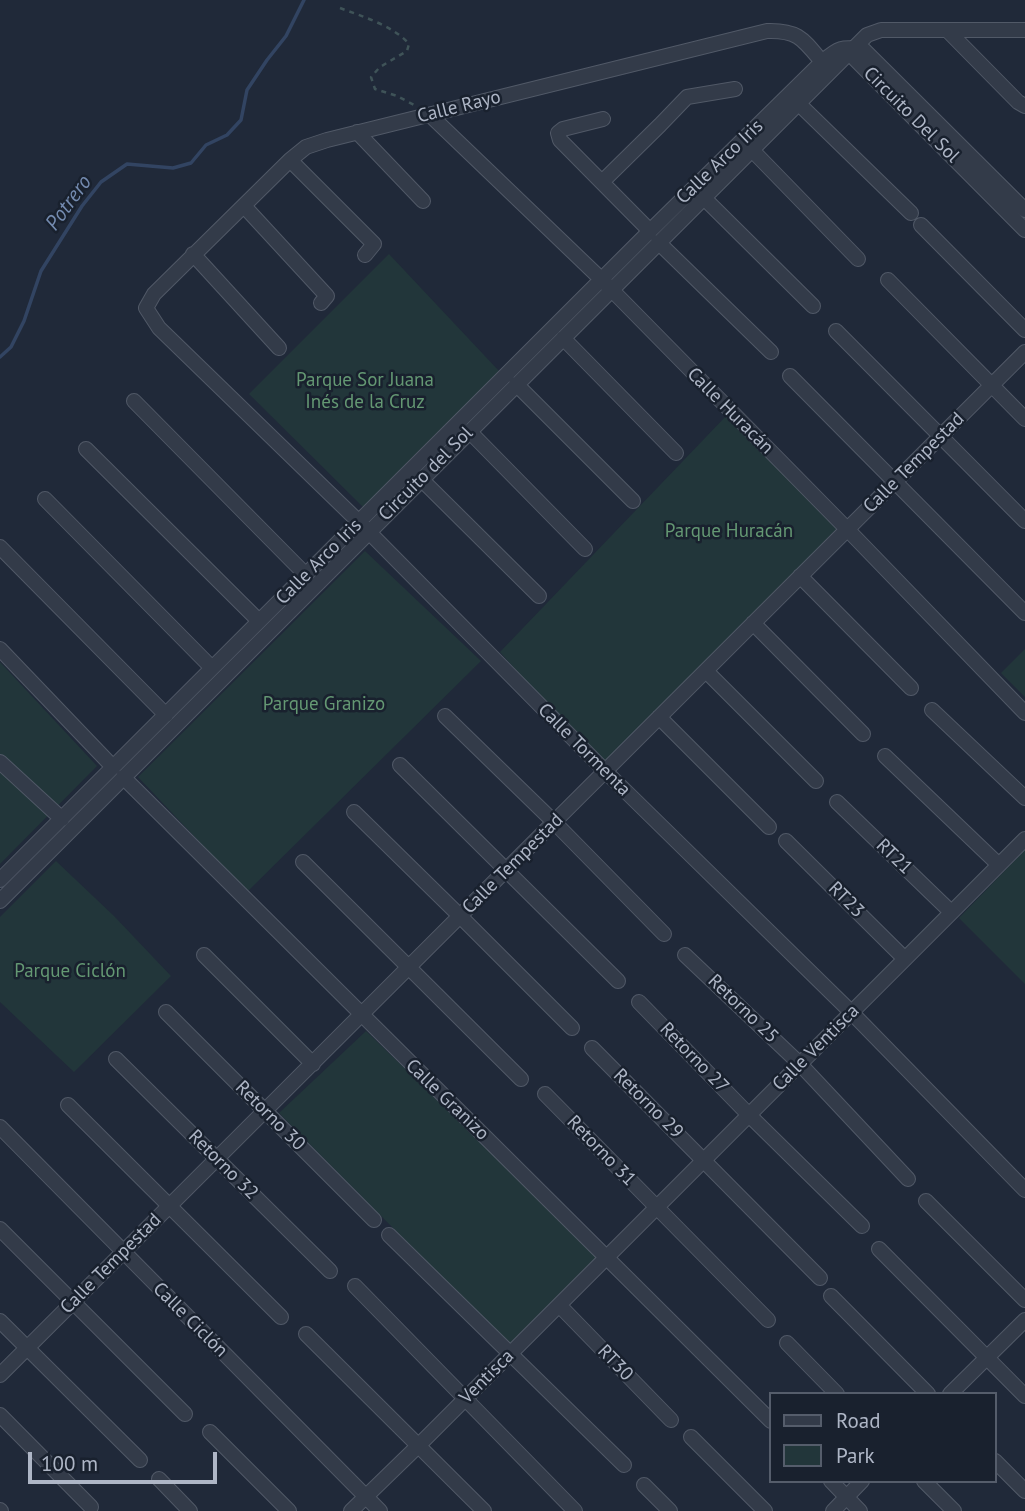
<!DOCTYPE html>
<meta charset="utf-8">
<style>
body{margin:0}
#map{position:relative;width:1025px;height:1511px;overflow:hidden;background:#202939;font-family:"PT Sans",sans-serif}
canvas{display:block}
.legend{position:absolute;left:769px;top:1392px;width:228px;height:91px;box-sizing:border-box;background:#19212e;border:2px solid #555d6b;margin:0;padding:9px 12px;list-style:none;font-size:21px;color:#aeb6c6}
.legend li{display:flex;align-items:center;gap:14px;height:35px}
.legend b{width:35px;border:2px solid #555d6b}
.scale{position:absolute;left:28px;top:1452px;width:189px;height:32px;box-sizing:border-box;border:4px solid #aeb6c6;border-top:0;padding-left:9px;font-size:21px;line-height:24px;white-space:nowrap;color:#aeb6c6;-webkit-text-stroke:5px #19212e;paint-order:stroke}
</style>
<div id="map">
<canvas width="1025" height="1511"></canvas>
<ul class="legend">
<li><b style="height:9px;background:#333b49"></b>Road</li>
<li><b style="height:19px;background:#22363a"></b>Park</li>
</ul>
<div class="scale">100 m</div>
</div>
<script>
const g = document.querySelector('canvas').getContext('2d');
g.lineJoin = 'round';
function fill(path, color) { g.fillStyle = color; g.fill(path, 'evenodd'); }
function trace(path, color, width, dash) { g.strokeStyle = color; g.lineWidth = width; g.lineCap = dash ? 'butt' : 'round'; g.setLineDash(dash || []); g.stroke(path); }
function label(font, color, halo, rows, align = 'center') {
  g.font = font + ' "PT Sans",sans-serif'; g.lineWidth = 5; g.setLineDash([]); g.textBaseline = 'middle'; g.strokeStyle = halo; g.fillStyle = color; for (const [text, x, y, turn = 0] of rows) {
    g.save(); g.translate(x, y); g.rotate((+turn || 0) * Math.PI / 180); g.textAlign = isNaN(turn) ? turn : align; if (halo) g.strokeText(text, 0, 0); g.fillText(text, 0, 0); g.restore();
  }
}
fill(new Path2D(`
 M389 254 499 371 365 509 249 394Z
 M728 414 847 529 605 771 500 652Z
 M365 551 481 661 247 892 138 777Z
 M1025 649V697L1001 673Z
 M0 662 97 766 0 864Z
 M1025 850V984L959 918Z
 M56 861 114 916 171 976 74 1072 0 1002V917Z
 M366 1031 600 1257 511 1347 279 1113Z`), '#22363a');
trace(new Path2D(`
 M0 357 11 347 24 321 41 271 82 206 101 182 127 164 173 168 191 163 206 145 227 135 241 120 247 90 267 60 286 36 304 0`), '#324462', 3.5);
const minor = new Path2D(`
 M948 31 1018 102 1025 106
 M852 48 855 59 1025 230
 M822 62C803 39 798 30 767 31L327 140 306 147 290 160 154 294 146 308 159 328 359 522 605 771 851 1012 1025 1190
 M798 103 911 213
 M430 115 601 279 847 529 1025 713
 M603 119 563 129 558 133 560 140 650 231
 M357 132 423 201
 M751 149 858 259
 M290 160 374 244 365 255
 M602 182 660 125 687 97 735 89
 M703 197 813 306
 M244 206 327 296 321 303
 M921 225 1025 330
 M658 242 771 352
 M193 254 279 348
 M888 280 1025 419
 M836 331 1025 521
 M563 338 676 453
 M790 376 1025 613
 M516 384 633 501
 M134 401 306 575
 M469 431 585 549
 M86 449 259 621
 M421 479 539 596
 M45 499 212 668
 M0 547 166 715
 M800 576 911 688
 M753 623 863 734
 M0 649 113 767
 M706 671 816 781
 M932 710 1025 798
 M445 716 554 822 664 934
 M659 717 769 827
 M885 756 999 865
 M0 762 62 819
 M400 765 618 981
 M123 777C339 993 556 1206 771 1421
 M837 802 951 912
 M354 812 460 916 572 1028
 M786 841 905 959
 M303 862 521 1079
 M0 880 650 231 822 62C838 48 842 46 864 50L1025 210
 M0 901 867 35 881 30H1025
 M204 955 313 1064
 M685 955 800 1064 908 1179
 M639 1002 749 1115 862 1226
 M166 1012 374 1220
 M592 1048 820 1278
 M116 1059 330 1271
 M545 1094 768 1320
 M68 1105 281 1317
 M0 1127 380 1511
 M926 1201 1025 1300
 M0 1229 185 1414
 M389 1235 624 1465
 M879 1249 1025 1396
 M355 1286 575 1511
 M831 1296 928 1394
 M559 1305 671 1420
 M0 1321 140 1460
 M306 1334 484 1511
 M787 1343 837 1394
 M0 1375 1025 352
 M950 1394 1025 1320
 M0 1415 91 1507
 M210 1432 289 1511
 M691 1437 765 1511
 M995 1461 1025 1491
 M159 1479 190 1511
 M831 1481 860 1511
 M924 1481 954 1511
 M644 1485 670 1511
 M0 1510 1 1511
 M351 1511 419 1445 1025 839
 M833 1511 862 1481`);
trace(minor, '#515967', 16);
trace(new Path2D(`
 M340 8C361 16 394 26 409 44L407 51 380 67 371 77 375 89 397 96 416 106`), '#3f5358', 2.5, [5, 5]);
trace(minor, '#333b49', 14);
label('19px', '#aeb6c6', '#19212e', [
 ["Calle Rayo",459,107,-14],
 ["Circuito Del Sol",911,115,45],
 ["Calle Arco Iris",720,162,-44],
 ["Calle Huracán",730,411,45],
 ["Calle Tempestad",914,463,-45],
 ["Circuito del Sol",426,474,-45],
 ["Calle Arco Iris",319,562,-45],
 ["Calle Tormenta",584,750,45],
 ["RT21",894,857,44],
 ["Calle Tempestad",513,864,-45],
 ["RT23",846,900,45],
 ["Retorno 25",743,1009,44],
 ["Calle Ventisca",816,1048,-45],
 ["Retorno 27",694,1058,46],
 ["Calle Granizo",447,1100,44],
 ["Retorno 29",648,1104,45],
 ["Retorno 30",270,1116,45],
 ["Retorno 31",601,1151,46],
 ["Retorno 32",223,1165,45],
 ["Calle Tempestad",111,1264,-45],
 ["Calle Ciclón",190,1320,45],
 ["RT30",615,1363,46],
 ["Ventisca",487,1377,-45]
]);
label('19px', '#649873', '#19212e', [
 ["Parque Sor Juana",365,381],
 ["Inés de la Cruz",365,403],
 ["Parque Huracán",729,532],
 ["Parque Granizo",324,705],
 ["Parque Ciclón",70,972]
]);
label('italic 21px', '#748bb0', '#19212e', [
 ["Potrero",69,203,-54]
]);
</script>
